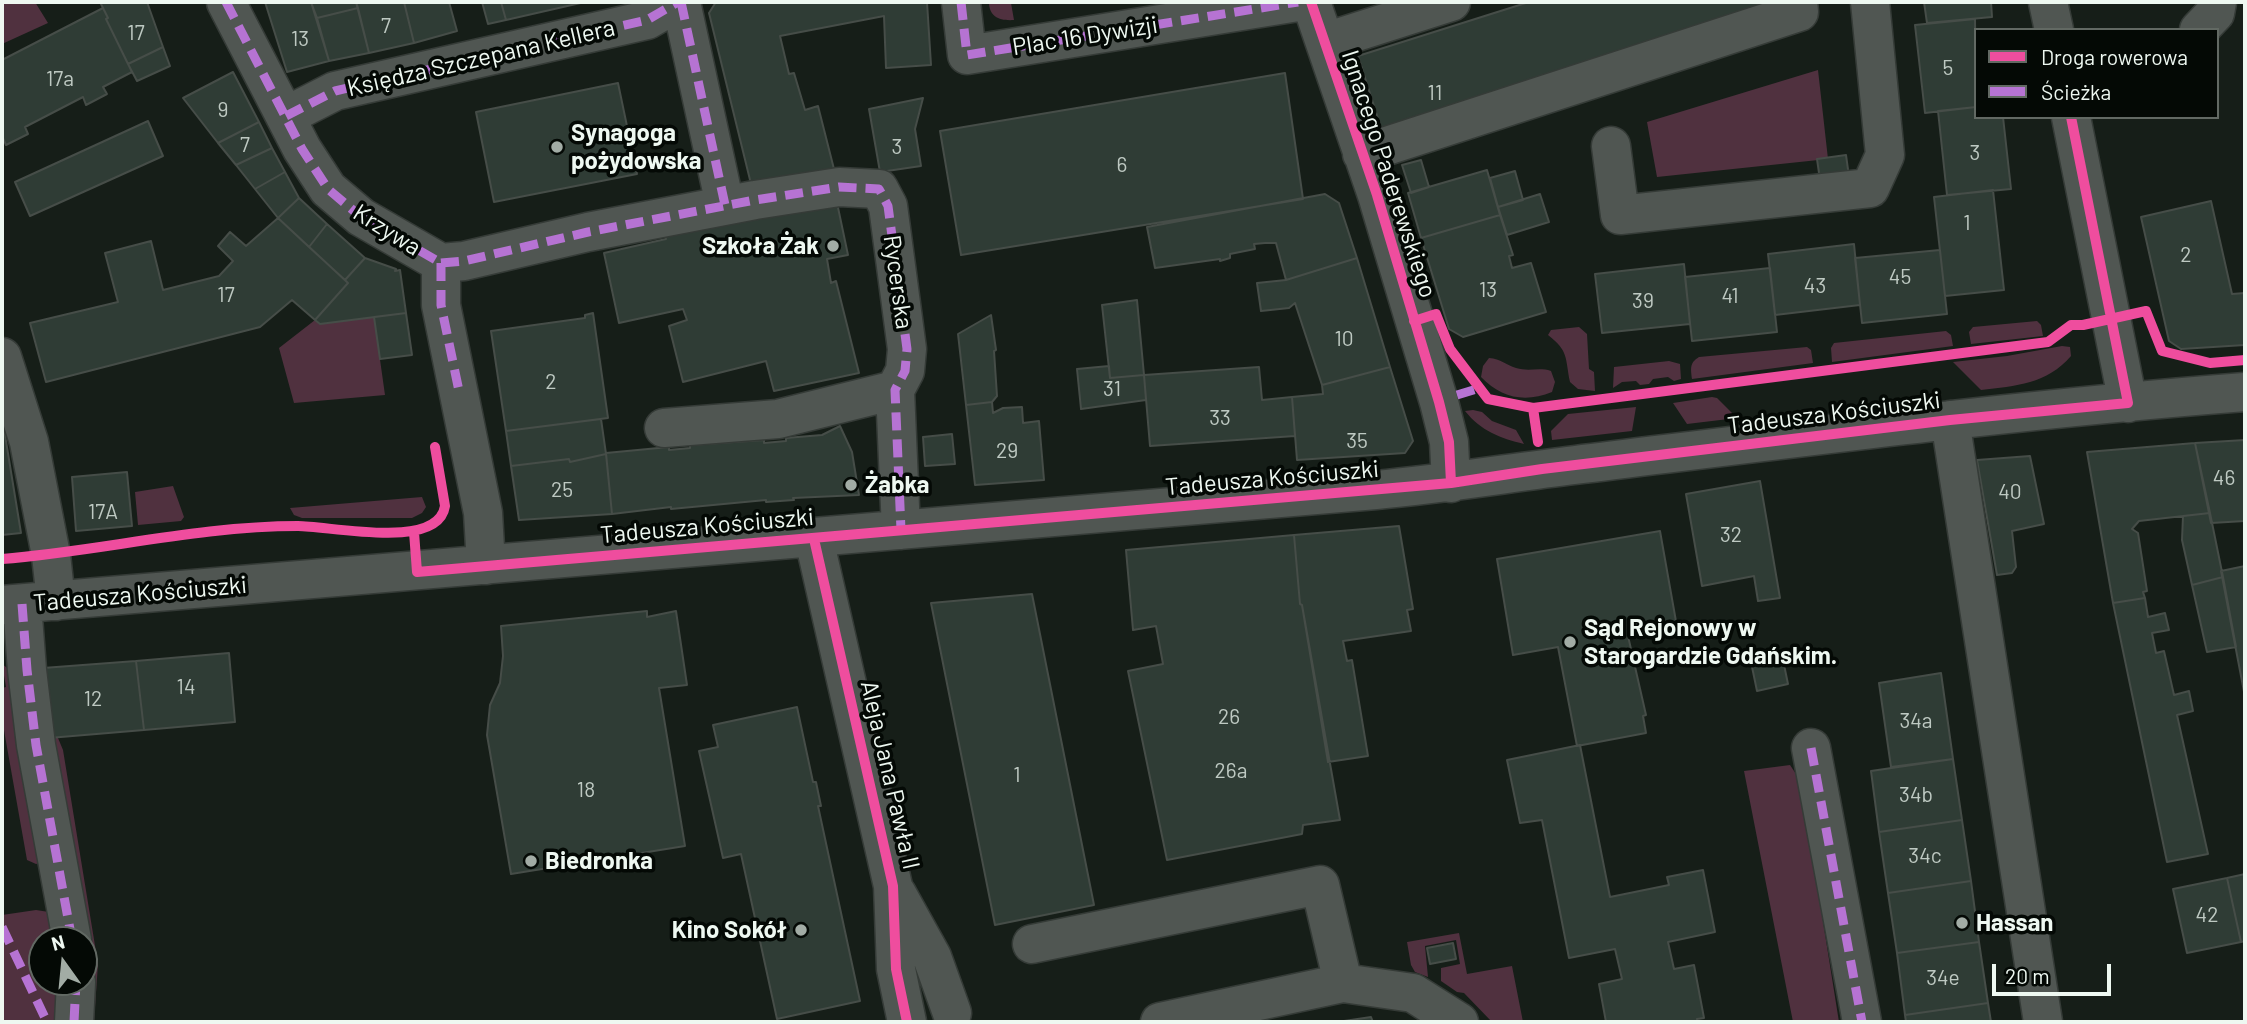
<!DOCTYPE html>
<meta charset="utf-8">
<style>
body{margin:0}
#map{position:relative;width:2247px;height:1024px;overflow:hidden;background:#161e18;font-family:Barlow,sans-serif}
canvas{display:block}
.frame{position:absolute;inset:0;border:4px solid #eef8f1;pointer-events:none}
.legend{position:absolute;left:1974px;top:28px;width:245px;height:91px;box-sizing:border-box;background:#040905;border:2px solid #626963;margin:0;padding:9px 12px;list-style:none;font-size:21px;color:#eef8f1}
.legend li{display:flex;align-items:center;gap:14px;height:35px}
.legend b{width:35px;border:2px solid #626963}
.north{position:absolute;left:28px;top:926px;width:70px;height:70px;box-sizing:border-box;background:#040905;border:2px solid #626963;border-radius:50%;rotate:345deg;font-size:19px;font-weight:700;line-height:28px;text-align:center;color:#eef8f1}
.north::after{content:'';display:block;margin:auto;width:24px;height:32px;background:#a2aca5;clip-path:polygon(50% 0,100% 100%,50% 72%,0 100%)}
.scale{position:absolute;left:1992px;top:964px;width:119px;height:32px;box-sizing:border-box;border:4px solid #eef8f1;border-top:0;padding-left:9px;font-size:21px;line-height:24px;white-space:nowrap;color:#eef8f1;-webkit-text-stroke:5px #040905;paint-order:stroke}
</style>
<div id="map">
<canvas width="2247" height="1024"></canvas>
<div class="frame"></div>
<ul class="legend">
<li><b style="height:9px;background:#ef4d9e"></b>Droga rowerowa</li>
<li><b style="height:9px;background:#b673d3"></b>Ścieżka</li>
</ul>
<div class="north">N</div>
<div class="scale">20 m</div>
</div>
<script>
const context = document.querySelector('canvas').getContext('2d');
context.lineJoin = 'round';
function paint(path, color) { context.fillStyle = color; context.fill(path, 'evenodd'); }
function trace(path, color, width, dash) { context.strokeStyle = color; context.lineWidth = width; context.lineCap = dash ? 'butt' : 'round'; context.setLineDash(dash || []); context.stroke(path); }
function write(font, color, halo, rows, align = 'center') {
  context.font = font + ' Barlow,sans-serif'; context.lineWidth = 7; context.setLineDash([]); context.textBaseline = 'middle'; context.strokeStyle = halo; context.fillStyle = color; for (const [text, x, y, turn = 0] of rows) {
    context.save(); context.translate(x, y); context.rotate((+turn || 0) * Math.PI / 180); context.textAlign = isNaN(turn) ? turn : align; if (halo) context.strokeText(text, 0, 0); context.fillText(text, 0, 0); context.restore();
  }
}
const green = new Path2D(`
 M2,2h33l13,21 -46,21z
 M989,2h27l-5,1 3,17c-14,1 -25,-3 -25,-18z
 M1818,70l10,89 -171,18 -10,-55z
 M374,317l11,78 -91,8 -15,-55 36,-28z
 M2037,321l4,4 2,11 -72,8 -2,-12 4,-5z
 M1579,327l8,7 2,35 5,3 1,19 -17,-2 -8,-7c-5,-24 -1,-31 -22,-47l3,-5z
 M1946,331l5,4 2,11 -121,16 -1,-14 3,-5z
 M2062,346l8,1 1,9c-24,28 -55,30 -90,34l-28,-28 54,-6z
 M1807,347l4,3 2,13 -121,16c-1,-10 -3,-16 7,-22z
 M1489,358c12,1 17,7 27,10 13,4 23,-1 35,3l4,11 -3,10c-27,11 -51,6 -71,-15l2,-11z
 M1669,361l11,3 1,15 -7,2 -6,-4 -15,2 -4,5 -9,1 -4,-4 -14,1 -9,6 1,-21z
 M1712,397l5,1 20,20 -50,6 -14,-21z
 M1636,407l-4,24 -80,9 -1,-9 17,-17z
 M1473,410l9,2 10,9 24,9 8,14c-24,-6 -43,-13 -59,-33z
 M173,486l11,31 -3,4 -43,4 -3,-33z
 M422,497l4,10 -4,6 -10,5h-110l-8,-3 -4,-7z
 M2,664l8,6 32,193 -6,1 -9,-4 -25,-141v-31l4,-1z
 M48,738h10l5,12 35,214 -4,58h-5l2,-34 -1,-26 -30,-176z
 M1790,765l8,12 6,25 35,220h-46l-49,-251z
 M36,910l13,2 7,28h-14v42h19l-3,40h-56v-107z
 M1459,933l8,41 45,-8 11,56h-31l-28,-29 -7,-1 -16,-11v-13l19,-4 -4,-24 -31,6 3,31 -13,-5 -4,-7 -4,-23z`);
const building = new Path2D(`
 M100,2h47l16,45 -35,17 -22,-45 2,-1z
 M265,2h46l18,59 -42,11z
 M311,2h45l2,6 -41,10z
 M356,2h48l10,41 -45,10z
 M404,2h45l8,29 -43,12z
 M482,2h19l5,18 -18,4z
 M501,2h84l-79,18z
 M716,2h211l4,63 -45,3 -2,-52 -104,20 9,38 5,-1 11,37 13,-4 17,67 -83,15 -43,-175z
 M1529,2h247l-394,129 -24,-75z
 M1924,2h67l1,15 -65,6z
 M103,8l5,10 -2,1 26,53 -29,15 4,7 -21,11 -3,-8 -58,30 3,7 -22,11 -4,-9v-76z
 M358,8l11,45 -40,8 -12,-43z
 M1975,19l1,88 -51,6 -10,-88z
 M163,47l7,19 -33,15 -9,-17z
 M233,72l26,50 -41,21 -35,-45z
 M1285,73l18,126 -342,56 -21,-124z
 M618,83l19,91 -143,28 -18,-90z
 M923,98l-8,31 6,37 -41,6 -11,-63z
 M1976,107v10h27l8,72 -64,6 -9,-84z
 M148,121l15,35 -133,60 -15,-34z
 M259,122l13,26 -36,17 -18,-22z
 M272,148l13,24 -30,17 -19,-24z
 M1846,155l4,29 -29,3 -4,-28z
 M1421,160l8,27 -18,6 -9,-28z
 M1487,170l13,45 -79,23 -13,-45z
 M1515,171l8,29 -25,7 -8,-29z
 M285,172l14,26 -21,20 -23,-29z
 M1993,190l11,100 -59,6 -11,-99z
 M1325,194l14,9 18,55 -71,22 -10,-37h-11l-11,1 1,5 -25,5v4l-10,3v-2l-65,9 -8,-41z
 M1540,194l9,28 -42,13 -9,-28z
 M299,198l28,26 -18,23 -31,-29z
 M836,198l12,57 -21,4 4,24 5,-2 23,92 -85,18 -8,-30 -83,21 -14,-56 18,-6 -4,-11 -64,14 -15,-70 62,-14 -2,-7z
 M2211,201l21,93 13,-1v52l-64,4 -12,-8 -28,-124z
 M1500,215l13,40 -4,1 3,12 19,-5 15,49 -83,25 -14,-8 -28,-91z
 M278,218l70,65 -33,37 -23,-20 -32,27 -214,55 -16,-59 88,-21 -13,-49 46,-12 12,49 56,-14 14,-15 -15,-15 12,-14 16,14z
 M327,224l38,34 -20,22 -36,-33z
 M1854,244l6,61 -85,10 -7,-61z
 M1940,250l7,64 -85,9 -7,-65z
 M365,258l31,11 -1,2 5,-1 6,43 -86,11 -5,-4 33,-37 -3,-3z
 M1357,258l33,109 -68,18 -27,-82 -6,5 -28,3 -4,-28 29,-3z
 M1684,264l6,60 -88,9 -7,-59z
 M1770,268l7,64 -85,9 -7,-64z
 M1137,300l7,75 -34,3 -8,-73z
 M406,313l6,42 -32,4 -6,-42z
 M593,313l15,105 -102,13 -15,-100 94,-13v-3z
 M991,315l5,35 -2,1 3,45 -5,6 -26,3 -8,-71z
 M1109,366l1,12 34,-3 2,25 -65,9 -4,-40z
 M1259,367l3,33 30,-3 3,39 -145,10 -6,-71z
 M1390,367l23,74 -8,12 -108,7 -5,-63 31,-3 -1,-9z
 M992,402l1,11 10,-5 19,-1 1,16 16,-2 5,59 -69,5 -9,-80z
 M601,419l5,35 -36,8 -1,-3 -58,7 -5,-35z
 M840,426l12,26 7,43 -66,3 1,2 -28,2v-2l-95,9v-2l-59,7 -6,-61 63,-6v3l21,-2v-3l74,-5v3l22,-2v-3l36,-3z
 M2,429h2l17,104 -19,2z
 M952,434l3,30 -30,2 -2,-29z
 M2245,440v81l-34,2 -16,-80z
 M2195,443l15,70 -71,8 -7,8 6,4 9,58 -4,1 2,6 -32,5 -26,-151z
 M606,454l6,60 -93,6 -8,-54 58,-7 1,3z
 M2030,456l14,68 -32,7 4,36 -4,6 -15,2 -20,-115z
 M127,472l5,54 -56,5 -4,-54z
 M1760,481l20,117 -22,3 -4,-25 -52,10 -16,-92z
 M2210,513l13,64 -31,8 -10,-45 1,-24z
 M1399,526l14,83 -6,1 4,21 -68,10 4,20 5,-1 16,96 -40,6 -26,-157 -2,-1 -6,-69z
 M1660,531l17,96 -49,9 18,79 -3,1 3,17 -69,13 -19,-99 -45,8 -16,-96z
 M1294,535l6,69 2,1 38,215 -37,5 -1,9 -135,26 -39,-189 35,-7 -7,-38 -23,4 -7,-80z
 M2245,566v131l-24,-126z
 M2223,577l13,70 -29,5 -15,-67z
 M1032,594l62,311 -99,20 -64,-322z
 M2145,598l3,19 17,-4 4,17 -17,3 4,20 8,-2 10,44 15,-4 4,20 -16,4 31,139 -41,8 -54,-259z
 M647,611v6l29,-6 11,74 -28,3 26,158 -174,28 -24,-139 3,-30 10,-22 3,-27 -2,-30z
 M229,653l6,69 -91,8 -8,-69z
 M1782,655l6,29 -31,7 -6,-29z
 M136,661l8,69 -95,8 -6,-70z
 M1941,673l12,86 -62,8 -12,-84z
 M797,707l16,75h3l5,24h-3l42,195 -83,18 -36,-165 -18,4 -24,-107 19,-4 -5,-22z
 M1580,745l30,152 59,-12 -2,-8 36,-7 12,62 -47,10 6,27 20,-4 10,53 -7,1 1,3h-92l-7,-38 23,-5 -7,-30 -46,9 -27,-138 -22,3 -13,-63z
 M1953,759l9,61 -83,12 -8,-61z
 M1962,820l9,61 -83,12 -9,-61z
 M2245,874v67l-4,1 -14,-64z
 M2227,878l14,64 -54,11 -14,-64z
 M1971,881l8,61 -82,11 -9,-60z
 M1979,942l9,61 -83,12 -8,-62z
 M1453,943l3,16 -26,5 -3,-16z
 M1988,1003l3,19h-85l-1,-7z
 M1371,1017l2,5 -29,-1z`);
const minor = new Path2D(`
 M226,2l76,147 26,40 33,28 80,46
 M681,2l44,203
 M961,2l6,53 331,-53
 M1311,2l66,193 62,207 10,40 2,41
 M2048,2l6,28
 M2199,30l16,-17 2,-11
 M1325,42l126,-40
 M286,116l49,-25 312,-71 31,-18
 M2071,117l57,286
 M1611,146l9,69 250,-27 15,-33 -15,-153
 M1362,154l437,-142 -1,-10
 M441,263l23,-2 124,-29 167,-32 84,-13 40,2 9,17 19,143 -2,22 -10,19 6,140
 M441,263v42l42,208 3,52
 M2,357l27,85 22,113 5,46
 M1950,420l93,602
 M664,428l114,-9 117,-29
 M814,539l79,347 3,83 11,53
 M22,604l5,66 9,75 36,195
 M2,605l1374,-115c67,-6 133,-17 199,-25 223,-27 446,-56 670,-73
 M1811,748l51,274
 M897,894l35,63 20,56
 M1032,944l288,-59 23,98
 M74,1022l2,-40
 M1160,1022l183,-39 70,10 46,29`);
const quiet = new Path2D(`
 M226,2l76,147 26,40 33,28 80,46
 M681,2l44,203
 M961,2l6,53 331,-53
 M286,116l49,-25 312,-71 31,-18
 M441,263l23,-2 124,-29 167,-32 84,-13 40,2 9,17 19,143 -2,22 -10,19 6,140
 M441,263v42l18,86
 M1457,395l23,-7
 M22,604l5,66 9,75 36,195
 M1811,748l51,274
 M2,927l45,95
 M74,1022l2,-40`);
const cycleway = new Path2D(`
 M1311,2l66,193 62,207 10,40 2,41
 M1414,321l22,-7 14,35 38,50 45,9
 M1538,442l-5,-34 515,-66 23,-17h12l63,-14 16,40 48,12 35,-3
 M414,532l3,40 1034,-89 91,-14 408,-49 178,-17 -57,-286
 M814,539l79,347 3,83 11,53
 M2,559c99,-8 197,-33 296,-33 33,0 140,25 147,-20l-10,-59`);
const markers = [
 [557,147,7,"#a2aca5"],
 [833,246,7,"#a2aca5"],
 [851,485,7,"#a2aca5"],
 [1570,642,7,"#a2aca5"],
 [531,861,7,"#a2aca5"],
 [1962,923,7,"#a2aca5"],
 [801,930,7,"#a2aca5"]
];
const numberNames = [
 ["7",386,26],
 ["17",136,33],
 ["13",300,39],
 ["5",1948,68],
 ["17a",60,79],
 ["11",1435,93],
 ["9",223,110],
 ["7",245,145],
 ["3",897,147],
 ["3",1975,153],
 ["6",1122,165],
 ["1",1967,223],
 ["2",2186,255],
 ["45",1900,277],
 ["43",1815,286],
 ["13",1488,290],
 ["17",226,295],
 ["41",1730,296],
 ["39",1643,301],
 ["10",1344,339],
 ["2",551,382],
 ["31",1112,389],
 ["33",1220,418],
 ["35",1357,441],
 ["29",1007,451],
 ["46",2224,478],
 ["25",562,490],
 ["40",2010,492],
 ["17A",103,512],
 ["32",1731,535],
 ["14",186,687],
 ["12",93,699],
 ["26",1229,717],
 ["34a",1916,721],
 ["26a",1231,771],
 ["1",1017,775],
 ["18",586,790],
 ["34b",1916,795],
 ["34c",1925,856],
 ["42",2207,915],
 ["34e",1943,978]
];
const streetNames = [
 ["Plac 16 Dywizji",1085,36,-9],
 ["Księdza Szczepana Kellera",481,58,-13],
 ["Ignacego Paderewskiego",1389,174,72],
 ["Krzywa",387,230,32],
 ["Rycerska",898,282,82],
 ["Tadeusza Kościuszki",1834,413,-7],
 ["Tadeusza Kościuszki",1272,478,-5],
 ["Tadeusza Kościuszki",707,526,-5],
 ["Tadeusza Kościuszki",140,594,-5],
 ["Aleja Jana Pawła II",890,775,77]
];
const poiNames = [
 ["Synagoga",571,133],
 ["pożydowska",571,161],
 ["Szkoła Żak",819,246,"right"],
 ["Żabka",865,485],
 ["Sąd Rejonowy w",1584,628],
 ["Starogardzie Gdańskim.",1584,656],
 ["Biedronka",545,861],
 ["Hassan",1976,923],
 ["Kino Sokół",787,930,"right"]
];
paint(green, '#50313f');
paint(building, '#2f3c35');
trace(building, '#464d48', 2);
trace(minor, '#353b37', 41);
trace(minor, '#505652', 38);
trace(quiet, '#b673d3', 9, [18, 9]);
trace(cycleway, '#ef4d9e', 10);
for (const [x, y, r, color] of markers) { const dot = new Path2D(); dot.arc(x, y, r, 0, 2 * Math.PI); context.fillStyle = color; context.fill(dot); trace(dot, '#040905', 2.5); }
write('21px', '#bec9c2', null, numberNames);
write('24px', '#eef8f1', '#040905', streetNames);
write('bold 24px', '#eef8f1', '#040905', poiNames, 'left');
</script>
